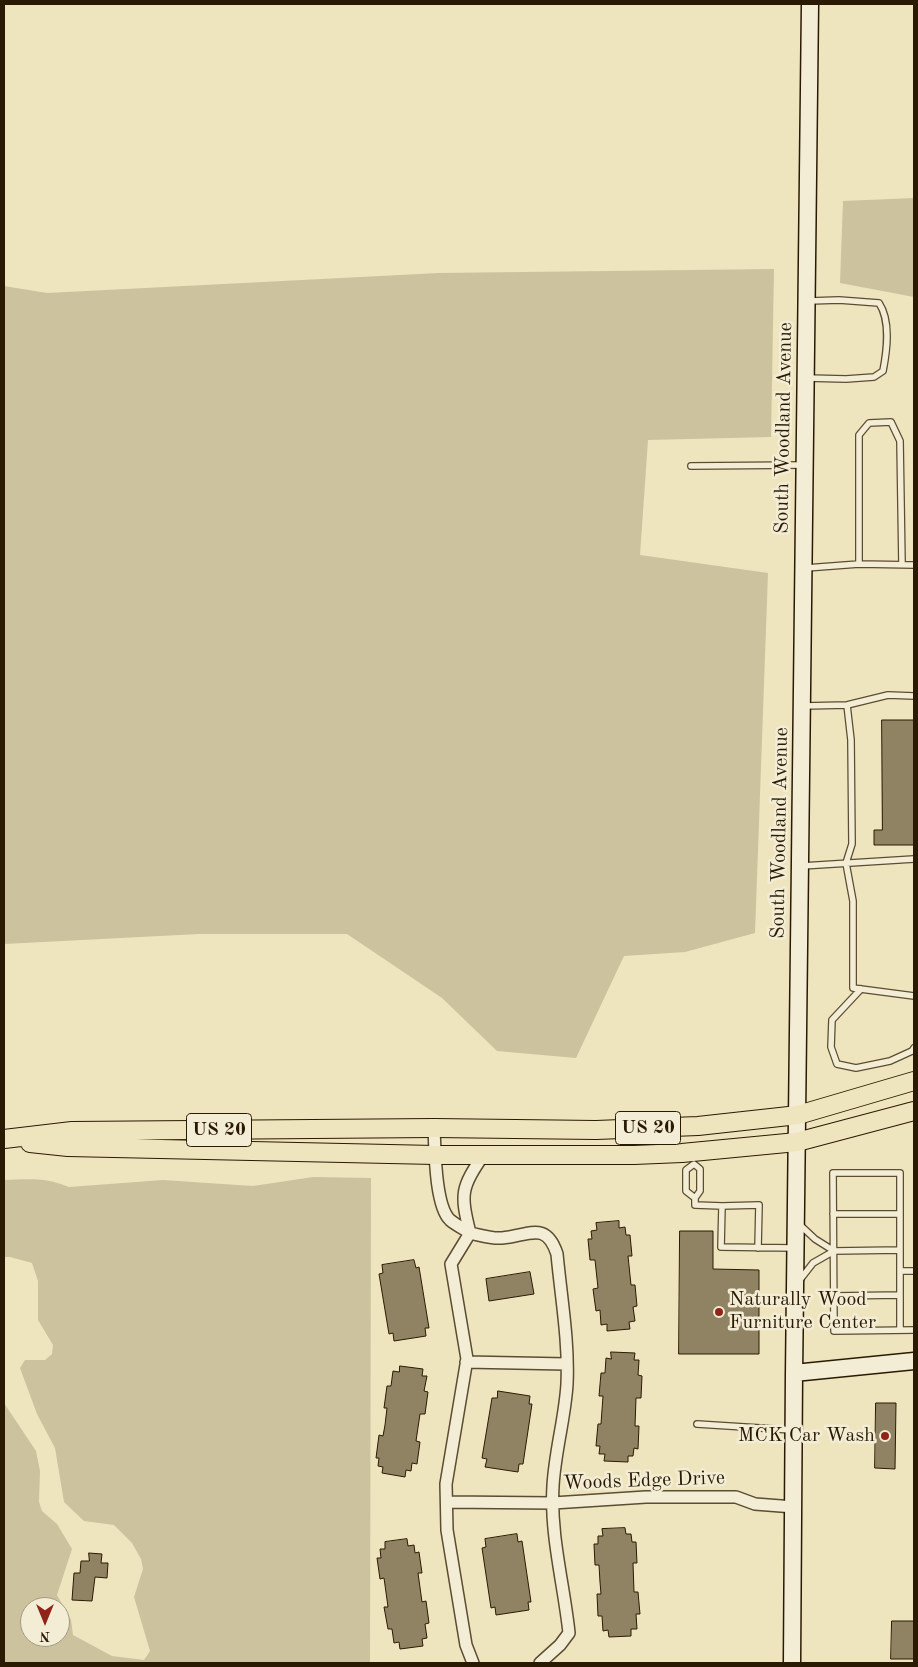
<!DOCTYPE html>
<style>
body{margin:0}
#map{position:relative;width:918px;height:1667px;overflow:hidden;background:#eee4be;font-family:"Old Standard TT",serif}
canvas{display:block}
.frame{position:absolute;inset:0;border:5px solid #2a1a03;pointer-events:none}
.north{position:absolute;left:20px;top:1597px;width:50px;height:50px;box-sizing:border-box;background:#f4edd5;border:1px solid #a39981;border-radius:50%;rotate:180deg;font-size:14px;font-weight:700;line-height:20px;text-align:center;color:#2a1a03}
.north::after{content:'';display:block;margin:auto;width:18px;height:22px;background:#8f2418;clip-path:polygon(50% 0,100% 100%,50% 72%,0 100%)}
</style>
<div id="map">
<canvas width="918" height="1667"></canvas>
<div class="frame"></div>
<div class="north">N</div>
</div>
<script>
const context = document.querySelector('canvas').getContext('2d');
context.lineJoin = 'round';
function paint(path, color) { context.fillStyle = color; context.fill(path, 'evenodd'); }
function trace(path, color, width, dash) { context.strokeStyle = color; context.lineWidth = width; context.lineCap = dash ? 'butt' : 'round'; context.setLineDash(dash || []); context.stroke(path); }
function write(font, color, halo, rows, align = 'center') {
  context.font = font + ' "Old Standard TT",serif'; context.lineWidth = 5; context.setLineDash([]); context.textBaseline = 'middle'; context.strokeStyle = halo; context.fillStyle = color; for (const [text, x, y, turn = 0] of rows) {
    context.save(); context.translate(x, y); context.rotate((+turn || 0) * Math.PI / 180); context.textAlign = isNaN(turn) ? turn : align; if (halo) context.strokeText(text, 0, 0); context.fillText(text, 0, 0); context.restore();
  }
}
const green = new Path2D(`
 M914,198v99l-74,-14 3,-82z
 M774,269l-3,168 -123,3 -8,115 128,18 -13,360 -70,19 -61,4 -48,102 -79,-7 -55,-53 -95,-64h-148l-195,10v-658l43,7 392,-20z
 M313,1177l58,1 -1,485h-366v-260l32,48 4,20 -1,31 3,9 15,13 15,25 -15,46 14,25 2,15 39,21 32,4 6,-9 -16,-54 9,-28 -2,-10 -9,-16 -18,-18 -30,-4 -20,-19 -9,-54 -18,-34 -17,-46 5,-8h20l7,-6 1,-9 -15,-25v-39l-6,-18 -22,-6h-6v-77c24,-1 42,-3 65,7l94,-7 90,6zM30,1607h30v30h-30z`);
const building = new Path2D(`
 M882,720h32v125h-40v-15h8z
 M619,1221v7l6,-1 1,8h4l2,21h-4l3,29h4l2,21 -4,1 2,14 -6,1 1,7 -23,2v-7l-6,1 -1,-15 -4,1 -3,-22 5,-1 -3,-28h-5l-2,-21h4l-1,-8 6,-1 -1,-7z
 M680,1231h33v38l46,1v84h-80z
 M414,1260l2,8 3,-1 10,61h-4l1,8 -32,5 -1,-8 -4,1 -10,-60 4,-1 -1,-8z
 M530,1272l4,22 -45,7 -3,-22z
 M611,1352l24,1 -1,7h5l-1,15 4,1 -1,22h-5l-1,28h4l-1,23 -4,-1 -1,8h-5v6l-24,-1 1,-7h-6l1,-8h-4l2,-22h3l2,-28h-4l2,-23h4l1,-15 5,1z
 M400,1366l23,3 -1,7h5l-3,15 4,1 -3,22h-5l-4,27 4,1 -3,22 -5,-1 -1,8 -5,-1 -1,7 -23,-4 1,-6 -5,-1 1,-8h-3l3,-23 4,1 2,-11 2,-17h-3l3,-22h4l2,-15 6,1z
 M498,1391l32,5 -1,8h3l-9,60h-4l-1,8 -33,-5 2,-8 -5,-1 10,-60h5z
 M876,1403h20l-1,66 -20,-1z
 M625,1528l1,6h5l1,8h4l1,21h-4l1,29h4l2,22h-4l1,15h-6v7l-22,1 -1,-7 -5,1 -1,-15h-4l-1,-22h4l-1,-12 -1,-17h-4l-1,-21h4v-8h5l-1,-7z
 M517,1534l1,8 4,-1 9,61h-3l1,8 -33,5 -1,-8 -4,1 -9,-60 4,-1 -1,-8z
 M407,1539l1,7 6,-1 1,8 4,-1 3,21h-4l4,29 4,-1 3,22 -4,1 2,14 -5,1 1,7 -23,3 -1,-7 -5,1 -2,-14h-4l-4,-22h4l-4,-29 -4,1 -3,-21h4l-1,-9h5v-7z
 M89,1553l13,1 -1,9h7l-1,15 -12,-1 -3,24 -20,-1 2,-27h6l1,-12h8z
 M892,1621h22v38h-23z`);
const lane = new Path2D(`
 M806,378l40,1 28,-2 9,-6c4,-21 8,-50 -4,-68l-40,-3 -30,1
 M691,466l112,-1
 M859,564v-129l10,-12 22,-1 9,19 2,124
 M806,568l53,-4 55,1
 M847,705l4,35 1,104 -6,19 7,38v87l61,8
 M804,706l43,-1 41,-10 26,1
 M802,866l112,-7
 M861,989l-29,31 -1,27 6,17 19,4 34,-7 22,-10 2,-3
 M695,1198l-9,-7v-21l8,-6 6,5v22l-5,7v7l27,1
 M833,1214h67
 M800,1225l15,14 19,12
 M758,1248l1,-43 -37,1 -1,41 73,1
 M900,1271h14
 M799,1281l14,-18 21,-12 66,-1
 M834,1296l66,-1
 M900,1330v-157h-67l1,158 80,-1
 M697,1424l95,6`);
const street = new Path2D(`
 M434,1128c1,21 1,78 16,92 6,5 14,9 20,13
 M470,1233c-10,-40 -9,-45 14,-79
 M466,1362l100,2
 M447,1502l106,1 93,-6h90l19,7 39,3
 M473,1663l-7,-18 -19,-115 -1,-46 21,-125 -16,-95 19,-31c10,2 21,6 32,5 26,-2 44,-18 55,16 4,43 12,87 10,130 -2,34 -12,67 -14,102 -3,49 11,99 16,147l-9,12 -20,18`);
const secondary = new Path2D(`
 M794,1373l120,-12
 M792,1663l2,-290 16,-1369`);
const primary = new Path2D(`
 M4,1139l68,-8 362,-3 162,2 102,-4 100,-11 116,-34
 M30,1143l38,4 367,8h199l48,-2 115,-11 117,-31`);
const markers = [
 [719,1312,5,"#8f2418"],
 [885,1436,5,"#8f2418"]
];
const shields = [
 [648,1128,65],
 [219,1130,65]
];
const shieldNames = [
 ["US 20",648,1128],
 ["US 20",219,1130]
];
const streetNames = [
 ["South Woodland Avenue",784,428,-89],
 ["South Woodland Avenue",780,833,-89],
 ["Woods Edge Drive",644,1481,-2]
];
const poiNames = [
 ["Naturally Wood",729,1300],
 ["Furniture Center",729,1323],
 ["MCK Car Wash",875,1436,"right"]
];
paint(green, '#cdc29e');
paint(building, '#908364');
trace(building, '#2a1a03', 1);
trace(lane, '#5b4c32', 8);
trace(street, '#5b4c32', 14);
trace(secondary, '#2a1a03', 19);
trace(primary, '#2a1a03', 20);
trace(lane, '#f4edd5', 5.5);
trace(street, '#f4edd5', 11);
trace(secondary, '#f4edd5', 16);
trace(primary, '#eee4be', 18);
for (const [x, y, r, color] of markers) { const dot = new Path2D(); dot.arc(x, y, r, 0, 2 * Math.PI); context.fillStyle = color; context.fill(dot); trace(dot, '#f4edd5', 2); }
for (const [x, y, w] of shields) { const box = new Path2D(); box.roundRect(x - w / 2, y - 16.5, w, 33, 4); context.fillStyle = '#f4edd5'; context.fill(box); trace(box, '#2a1a03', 1); }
write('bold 19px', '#2a1a03', null, shieldNames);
write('20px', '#2a1a03', '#f4edd5', streetNames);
write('20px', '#2a1a03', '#f4edd5', poiNames, 'left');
</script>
